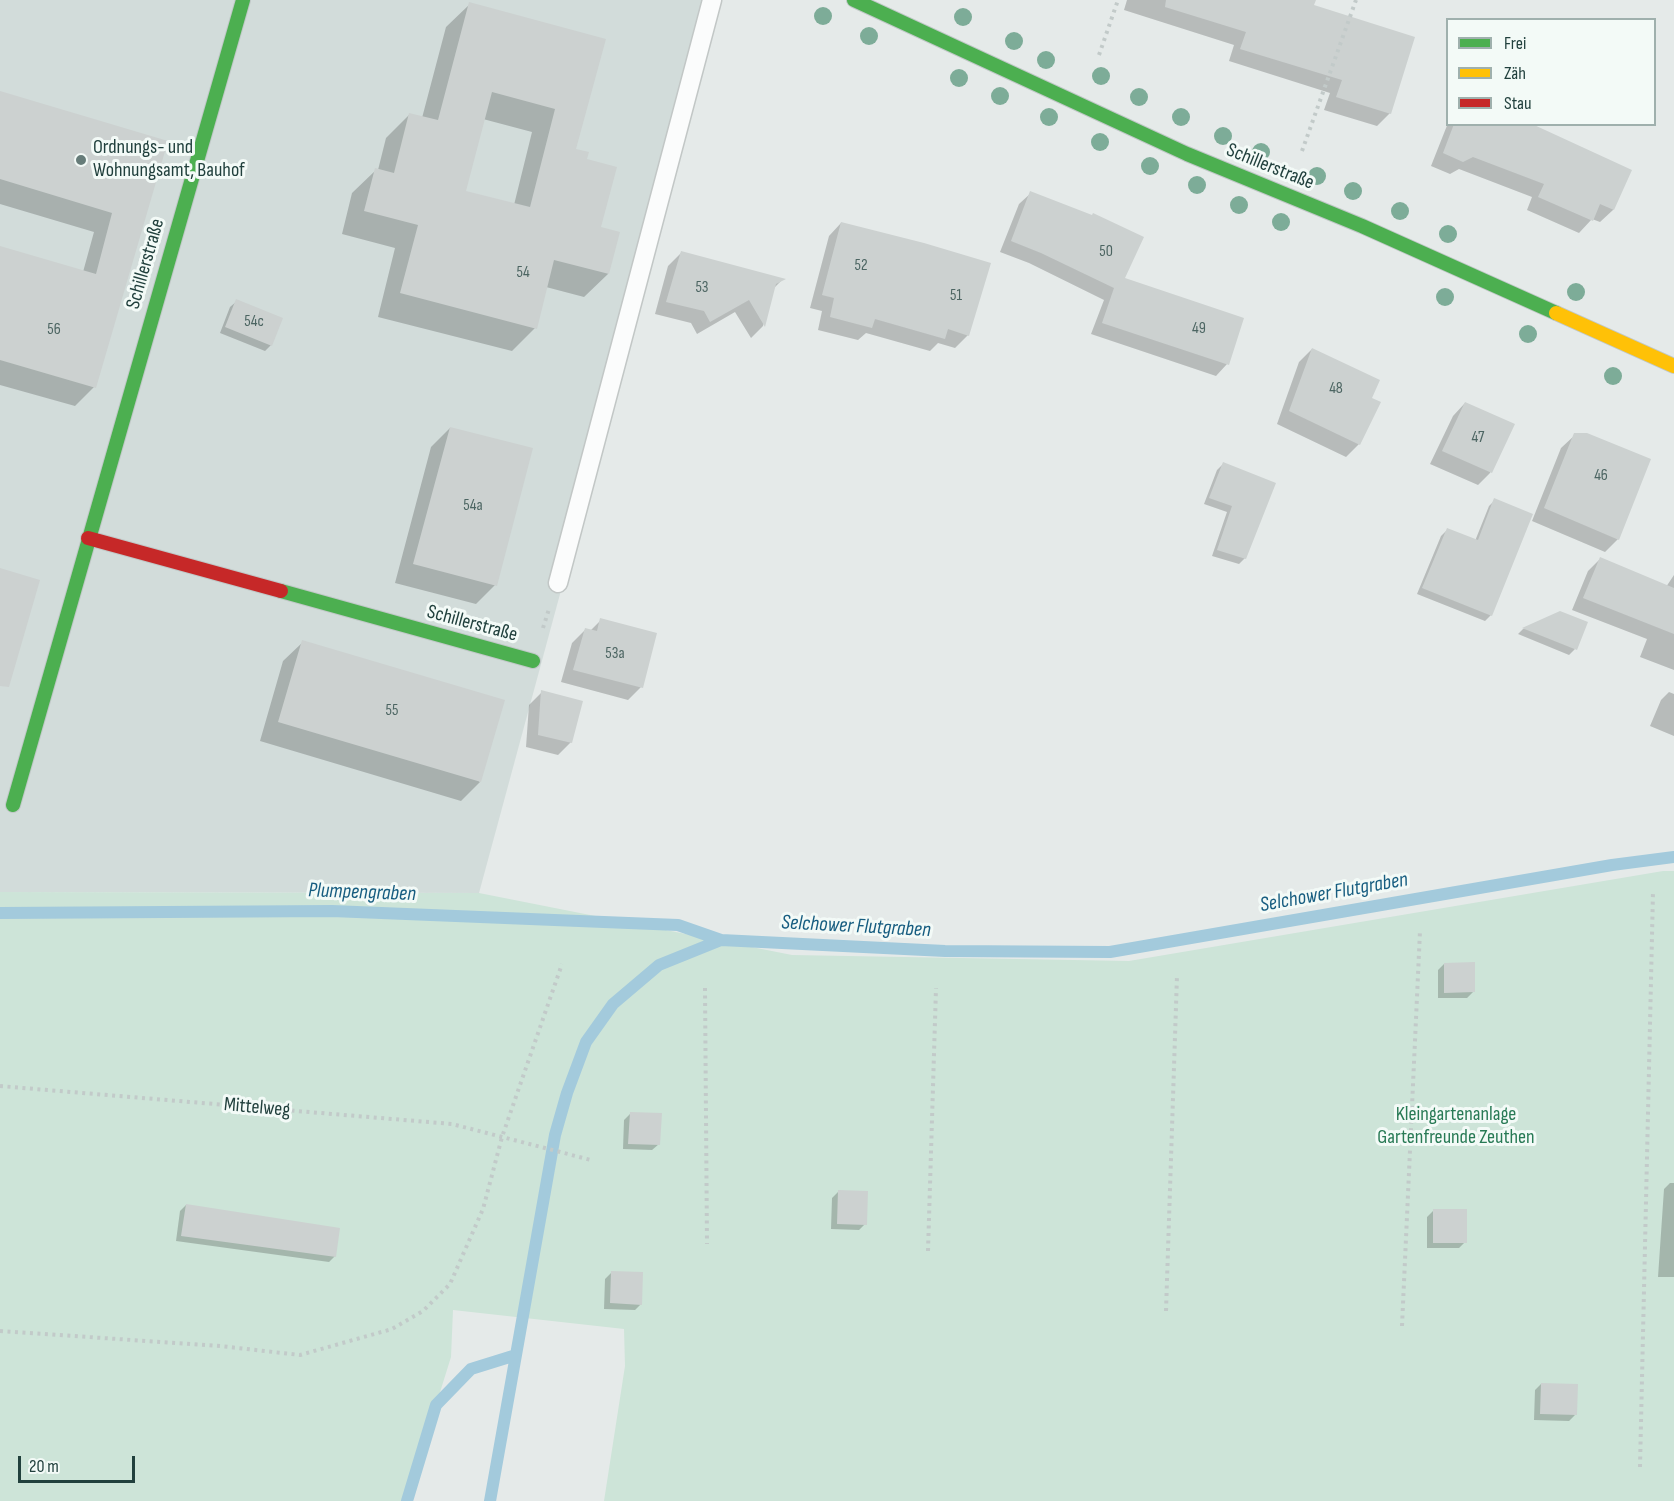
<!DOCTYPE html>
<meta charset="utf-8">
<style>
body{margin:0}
#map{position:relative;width:1674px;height:1501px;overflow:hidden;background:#e5eae9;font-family:"Sofia Sans Condensed",sans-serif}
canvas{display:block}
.legend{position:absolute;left:1446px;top:18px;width:210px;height:108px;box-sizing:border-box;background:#f3faf7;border:2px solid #9fb0ad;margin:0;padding:8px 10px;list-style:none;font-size:18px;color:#21403d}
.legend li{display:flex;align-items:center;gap:12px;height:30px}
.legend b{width:30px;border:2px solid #9fb0ad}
.scale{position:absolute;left:18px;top:1456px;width:117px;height:27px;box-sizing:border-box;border:3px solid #21403d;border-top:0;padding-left:8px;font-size:18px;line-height:21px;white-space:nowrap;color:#21403d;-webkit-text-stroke:4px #f3faf7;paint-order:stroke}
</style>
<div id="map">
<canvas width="1674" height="1501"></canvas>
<ul class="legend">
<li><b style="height:8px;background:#4caf50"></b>Frei</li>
<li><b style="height:8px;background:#ffc107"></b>Zäh</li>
<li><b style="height:8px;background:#c62828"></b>Stau</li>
</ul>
<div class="scale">20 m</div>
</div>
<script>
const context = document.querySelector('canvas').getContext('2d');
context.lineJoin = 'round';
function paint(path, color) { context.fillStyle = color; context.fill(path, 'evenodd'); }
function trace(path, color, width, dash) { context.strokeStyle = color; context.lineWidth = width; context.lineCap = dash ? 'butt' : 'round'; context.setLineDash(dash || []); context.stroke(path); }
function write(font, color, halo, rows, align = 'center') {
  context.font = font + ' "Sofia Sans Condensed",sans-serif'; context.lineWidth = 6; context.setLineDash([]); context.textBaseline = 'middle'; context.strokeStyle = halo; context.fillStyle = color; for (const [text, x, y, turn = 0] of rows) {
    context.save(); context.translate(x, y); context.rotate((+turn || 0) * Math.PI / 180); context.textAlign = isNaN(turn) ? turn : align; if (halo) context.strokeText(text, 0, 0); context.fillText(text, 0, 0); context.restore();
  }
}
const built = new Path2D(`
 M0,0h721l-242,893 -479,-1z`);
const green = new Path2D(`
 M1663,871h11v630h-1070l21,-135 -1,-37 -171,-19 -2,47 -45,144h-406v-609l479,1 313,62 337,6z`);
const shadow = new Path2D(`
 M1127,0h188l-2,6 77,107 -13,13 -53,-16 6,-17 -101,-32 5,-16 -110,-35z
 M470,4l134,36 -29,110 11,10 22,114 -24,23 -38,-10 -11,41 -23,23 -134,-34 17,-69 -53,-14 10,-41 24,-23h2l8,-32 23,-23 13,3 24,-91zM483,119l49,13 -18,73 -50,-12z
 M0,93l166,49 -72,245 -19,19 -75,-21v-137l83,24 11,-40 -94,-28z
 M1448,123l80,1 102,46 -17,40 -13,12 -8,-3 -13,14 -52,-23 5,-13 -73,-28 -9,5 -19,-8z
 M1031,193l92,86 104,85 -11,12 -125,-42 13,-34 -75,-37 -29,-11 19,-48z
 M841,223l127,112 -13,13 -17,-5 -8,8 -64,-18 -8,7 -40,-10 4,-19 -12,-3 19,-72z
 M681,253l102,26 -10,10 -10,37 -12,12 -16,-26 -38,22 -6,-11 -36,-9 13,-48z
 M237,301l34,44 -6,6 -45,-18 10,-26z
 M1312,349l58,50 -11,45 -13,13 -69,-33 22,-62z
 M1465,403l48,22 -23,48 -12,12 -48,-21 23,-48z
 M450,428l45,157 -19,19 -81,-21 36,-136z
 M1575,435l43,104 -13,13 -73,-31 29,-73z
 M1223,464l22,94 -6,6 -27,-8 15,-44 -23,-8 13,-34z
 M1495,500l-4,115 -6,6 -68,-27 24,-58 6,-6 28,11 14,-35z
 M1600,559l66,28 8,-12v95l-34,-13 7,-18 -75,-29 16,-39z
 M1560,613l15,36 -6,6 -51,-21 5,-5z
 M601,620l40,67 -13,13 -67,-18 11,-39 13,-13 5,1z
 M303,642l177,140 -19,19 -201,-60 23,-80z
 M542,692l29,50 -13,13 -32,-8 3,-42z
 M1669,692l5,2v42l-24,-10 11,-26z
 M1444,964l29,28 -6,6h-29v-28z
 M630,1114l29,30 -7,6 -29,-1 1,-29z
 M1670,1183h4v94h-16l6,-88z
 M838,1192l27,32 -6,6 -28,-1 1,-31z
 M186,1205l149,51 -6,6 -153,-21 4,-30z
 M1433,1211l32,31 -6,6h-32v-31z
 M612,1272l29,32 -6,6 -31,-1 1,-30z
 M1541,1384l34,31 -6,6 -35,-1 1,-30z`);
const stream = new Path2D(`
 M0,913l332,-2 346,14 43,15
 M407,1501l29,-96 35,-36 45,-14 39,-220 12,-42 19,-51 27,-38 46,-39 62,-25 224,11 165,1 502,-87 62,-8
 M490,1501l26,-146`);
const building = new Path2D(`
 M1166,0h150l-2,5 101,32 -24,77 -55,-17 6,-17 -102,-31 6,-17 -81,-25z
 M469,2l137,37 -30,110 13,3 -2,7 30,8 -16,60 19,5 -11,42 -55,-14 -17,69 -137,-36 18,-68 -54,-14 11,-43 19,5 15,-60 29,7zM492,92l63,17 -25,98 -64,-16z
 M0,91l168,50 -72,247 -96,-28v-114l96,28 16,-61 -112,-34z
 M1454,124h78l100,46 -18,40 -14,-6 -7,17 -55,-24 6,-13 -71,-27 -10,5 -20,-9z
 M1030,191l62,24 1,-2 51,24 -19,41 119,40 -15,47 -127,-42 12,-35 -73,-35 -30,-12z
 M841,222l83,21 67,20 -22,73 -21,-7 -3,10 -70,-20 -3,9 -42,-11 4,-19 -12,-3z
 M681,251l105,28 -10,5 -11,43 -16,-27 -39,22 -6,-11 -38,-9z
 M236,299l47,19 -11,28 -47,-19z
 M1312,348l68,32 -8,18 9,4 -21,43 -71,-34z
 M1465,402l50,22 -23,49 -50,-22z
 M450,427l83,21 -36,138 -84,-22z
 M1574,433h13l64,26 -32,81 -75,-32z
 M1223,462l53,21 -30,76 -29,-9 15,-44 -23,-8z
 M1494,498l39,16 -41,102 -70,-28 25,-60 31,12z
 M1600,557l74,31v46l-91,-36z
 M0,568l40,12 -31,107 -9,-1z
 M1560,611l28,11 -11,28 -55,-22z
 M600,618l57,15 -14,55 -70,-18 12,-42 12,3z
 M302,640l203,60 -24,82 -203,-60z
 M541,690l42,11 -11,42 -34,-8z
 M1475,962v30l-31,1v-30z
 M630,1112l32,1 -2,32 -32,-1z
 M838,1190l30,1 -1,34 -30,-1z
 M186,1204l154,24 -4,29 -155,-21z
 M1433,1209h34v34h-34z
 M611,1271l32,1 -1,33 -32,-2z
 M1541,1383l37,1 -1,31 -37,-1z`);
const path = new Path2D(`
 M1099,55l19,-55
 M1302,151l54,-151
 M543,628l6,-19
 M705,988l2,256
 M0,1086l452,38 139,36
 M928,1251l8,-263
 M1166,1311l11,-335
 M1402,1326l18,-395
 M0,1331l220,15 80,9 92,-26 31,-18 27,-27 33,-75 19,-72 60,-173
 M1640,1467l13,-575`);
const lane = new Path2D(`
 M558,583l154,-583`);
const fast = new Path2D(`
 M854,0l333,154 175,72 194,87
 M281,591l252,70
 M13,805l230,-805`);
const slow = new Path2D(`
 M1556,313l118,53`);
const jam = new Path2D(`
 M88,538l193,53`);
const trees = [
 [823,16],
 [963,17],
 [869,36],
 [1014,41],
 [1046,60],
 [1101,76],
 [959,78],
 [1000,96],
 [1139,97],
 [1049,117],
 [1181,117],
 [1223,136],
 [1100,142],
 [1261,152],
 [1150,166],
 [1317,176],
 [1197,185],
 [1353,191],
 [1239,205],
 [1400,211],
 [1281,222],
 [1448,234],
 [1576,292],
 [1445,297],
 [1528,334],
 [1613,376]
];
const markers = [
 [81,160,6,"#667c79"]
];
const numberNames = [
 ["50",1106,252],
 ["52",861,266],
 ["54",523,273],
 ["53",702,288],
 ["51",956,296],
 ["54c",254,322],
 ["49",1199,329],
 ["56",54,330],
 ["48",1336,389],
 ["47",1478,438],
 ["46",1601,476],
 ["54a",473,506],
 ["53a",615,654],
 ["55",392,711]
];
const poiNames = [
 ["Ordnungs- und",93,148],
 ["Wohnungsamt, Bauhof",93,171]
];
const streetNames = [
 ["Schillerstraße",1270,167,22],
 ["Schillerstraße",146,264,-74],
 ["Schillerstraße",472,624,15],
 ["Mittelweg",257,1108,5]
];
const parkNames = [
 ["Kleingartenanlage",1456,1115],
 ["Gartenfreunde Zeuthen",1456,1138]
];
const waterNames = [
 ["Plumpengraben",362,893,2],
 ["Selchower Flutgraben",1334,893,-10],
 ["Selchower Flutgraben",856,927,3]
];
paint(built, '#d2dcda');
paint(green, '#cde4d8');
paint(shadow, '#0003');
trace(stream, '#a3cadc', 12);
paint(building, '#ccd1d0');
trace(lane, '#c2c7c6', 21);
trace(fast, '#c0c8c7', 16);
trace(slow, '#c0c8c7', 16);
trace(jam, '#c0c8c7', 16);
trace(path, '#c2cac9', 4, [3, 4.5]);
trace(lane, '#fbfcfc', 18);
trace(fast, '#4caf50', 14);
trace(slow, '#ffc107', 14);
trace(jam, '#c62828', 14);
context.fillStyle = '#7dac98';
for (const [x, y] of trees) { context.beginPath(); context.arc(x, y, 9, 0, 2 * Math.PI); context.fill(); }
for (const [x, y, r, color] of markers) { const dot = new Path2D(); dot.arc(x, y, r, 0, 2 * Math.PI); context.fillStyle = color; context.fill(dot); trace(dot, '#f3faf7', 2); }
write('16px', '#4c6562', null, numberNames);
write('20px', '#21403d', '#f3faf7', poiNames, 'left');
write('20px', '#21403d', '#f3faf7', streetNames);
write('20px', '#287a55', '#f3faf7', parkNames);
write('italic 21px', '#175d80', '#f3faf7', waterNames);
</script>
